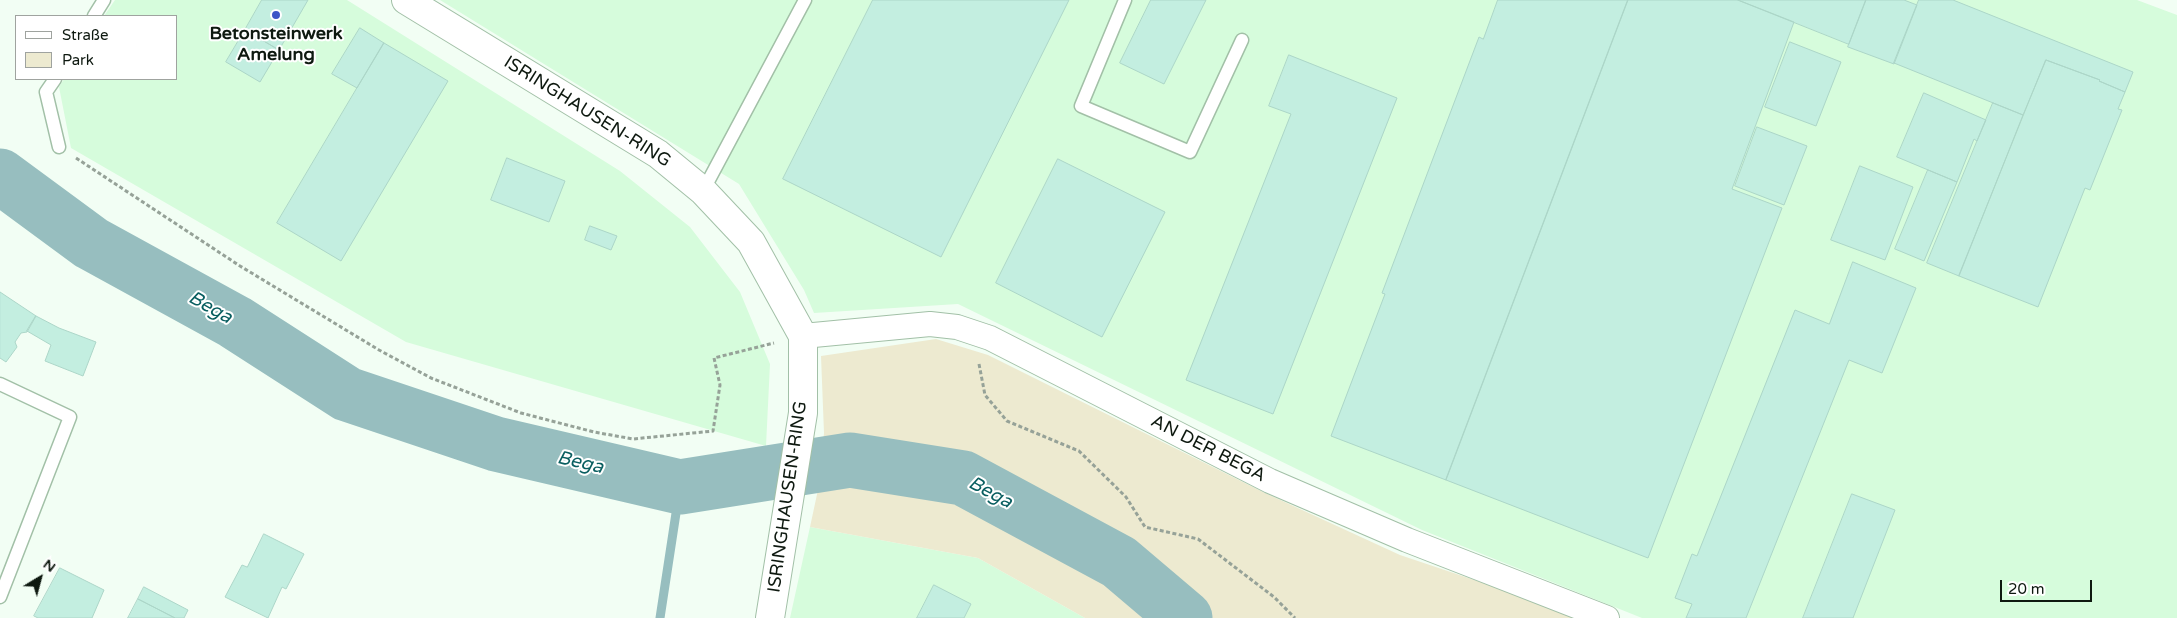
<!DOCTYPE html>
<meta charset="utf-8">
<style>
body{margin:0}
#map{position:relative;width:2177px;height:618px;overflow:hidden;background:#f2fef4;font-family:"Varela Round",sans-serif}
canvas{display:block}
.legend{position:absolute;left:15px;top:15px;width:162px;height:65px;box-sizing:border-box;background:#fff;border:1px solid #9fa39f;margin:0;padding:6px 9px;list-style:none;font-size:15px;color:#0e1910}
.legend li{display:flex;align-items:center;gap:10px;height:25px}
.legend b{width:25px;border:1px solid #9fa39f}
.north{position:absolute;left:15px;top:553px;width:50px;height:50px;-webkit-text-stroke:4px #fff;paint-order:stroke;rotate:37deg;font-size:14px;font-weight:700;line-height:20px;text-align:center;color:#0e1910}
.north::after{content:'';display:block;margin:auto;width:18px;height:22px;background:#0e1910;clip-path:polygon(50% 0,100% 100%,50% 72%,0 100%)}
.scale{position:absolute;left:2000px;top:580px;width:92px;height:22px;box-sizing:border-box;border:2px solid #0e1910;border-top:0;padding-left:6px;font-size:15px;line-height:18px;white-space:nowrap;color:#0e1910;-webkit-text-stroke:4px #fff;paint-order:stroke}
</style>
<div id="map">
<canvas width="2177" height="618"></canvas>
<ul class="legend">
<li><b style="height:6px;background:#fff"></b>Straße</li>
<li><b style="height:14px;background:#edead0"></b>Park</li>
</ul>
<div class="north">N</div>
<div class="scale">20 m</div>
</div>
<script>
const context = document.querySelector('canvas').getContext('2d');
context.lineJoin = 'round';
function paint(path, color) { context.fillStyle = color; context.fill(path, 'evenodd'); }
function trace(path, color, width, dash) { context.strokeStyle = color; context.lineWidth = width; context.lineCap = dash ? 'butt' : 'round'; context.setLineDash(dash || []); context.stroke(path); }
function write(font, color, halo, rows, align = 'center') {
  context.font = font + ' "Varela Round",sans-serif'; context.lineWidth = 4; context.setLineDash([]); context.textBaseline = 'middle'; context.strokeStyle = halo; context.fillStyle = color; for (const [text, x, y, turn = 0] of rows) {
    context.save(); context.translate(x, y); context.rotate((+turn || 0) * Math.PI / 180); context.textAlign = isNaN(turn) ? turn : align; if (halo) context.strokeText(text, 0, 0); context.fillText(text, 0, 0); context.restore();
  }
}
const built = new Path2D(`
 M115,0h232l273,171 70,56 50,65 30,72 -4,82 -360,-104 -335,-194 -12,-61 5,-8h112v-63h-72z
 M440,0h1697l40,15v603h-535l-220,-88 -464,-226 -144,9 -10,-23 -65,-106z
 M810,527l168,31 107,60h-295z`);
const green = new Path2D(`
 M936,339l52,16 275,137 137,63 125,42 52,21h-492l-107,-60 -168,-31 9,-42 5,-52 -3,-77z`);
const stream = new Path2D(`
 M660,618l20,-131`);
const river = new Path2D(`
 M0,176l91,67 144,79 112,72 149,50 184,43 170,-27 113,18 156,84 66,56`);
const building = new Path2D(`
 M262,0h46l-29,50 -34,-20z
 M873,0h196l-128,257 -158,-78z
 M1151,0h55l-42,84 -44,-21z
 M1498,0h130l-182,480 -115,-44 54,-142 -3,-1 97,-256 4,2z
 M1628,0h110l56,22 -62,167 50,19 -134,350 -202,-78z
 M1738,0h128l-17,44z
 M1866,0h38l13,5 -23,59 -46,-17z
 M1919,0h34l180,72 -8,20 -26,-11 1,-1 -54,-20 -23,55 -129,-52z
 M360,28l24,15 -27,45 -25,-14z
 M245,30l34,20 -19,32 -34,-20z
 M1790,42l51,20 -25,64 -51,-19z
 M384,43l64,38 -107,180 -64,-38z
 M1289,55l108,43 -124,316 -87,-34 105,-266 -22,-8z
 M2046,60l54,20 -1,1 26,11 -7,17 4,1 -32,80 -5,-2 -47,119 -79,-31z
 M1924,93l62,27 -9,21 -3,-2 -17,43 -60,-25z
 M1993,103l30,12 -64,161 -32,-13z
 M1757,127l50,19 -23,59 -49,-19z
 M507,158l58,23 -16,41 -58,-22z
 M1058,159l107,53 -63,125 -106,-54z
 M1860,166l53,21 -28,73 -54,-20z
 M1928,170l29,12 -33,79 -29,-12z
 M590,226l27,10 -6,14 -26,-10z
 M1853,262l63,26 -34,85 -33,-13 -103,258h-60l6,-14 -17,-6 17,-44 5,2 98,-246 34,14z
 M0,292l36,24 -9,16 -6,1 -6,9 2,5 -11,15 -6,-4z
 M36,316l23,12 37,14 -13,34 -38,-15 6,-16 -24,-14z
 M1852,494l43,16 -42,108h-50z
 M264,534l40,20 -18,35 -4,-2 -14,31 -43,-21 17,-32 5,2z
 M60,568l44,22 -12,28h-54l-4,-2z
 M934,585l37,19 -7,14h-47z
 M144,587l44,23 -4,8h-9l-37,-19z
 M138,599l37,19h-47z`);
const path = new Path2D(`
 M76,158l164,108 139,84 52,28 90,35 73,19 39,7 80,-8 7,-46 -6,-27 60,-15
 M979,364l6,31 22,26 72,30 47,46 19,30 53,12 76,58 21,21`);
const service = new Path2D(`
 M1125,0l-44,106 109,46 52,-112
 M94,16l10,-16
 M55,79l-9,13 13,55
 M703,191l102,-191
 M0,384l70,33 -70,180`);
const minor = new Path2D(`
 M803,336l127,-12 27,3 33,11 280,143 137,59 200,78`);
const tertiary = new Path2D(`
 M406,0l252,154 45,37 48,51 52,94v77l-33,205`);
const markers = [
 [276,15,5,"#3c55c7"]
];
const poiNames = [
 ["Betonsteinwerk",276,34],
 ["Amelung",276,55]
];
const streetNames = [
 ["ISRINGHAUSEN-RING",587,112,32],
 ["AN DER BEGA",1208,449,27],
 ["ISRINGHAUSEN-RING",788,497,-82]
];
const waterNames = [
 ["Bega",210,308,29],
 ["Bega",580,463,13],
 ["Bega",990,493,28]
];
paint(built, '#d6fcdc');
paint(green, '#edead0');
trace(stream, '#97bebf', 9);
trace(river, '#97bebf', 55);
paint(building, '#c3eee0');
trace(building, '#acd6c8', 1);
trace(service, '#a2c0a7', 15);
trace(minor, '#a2c0a7', 26);
trace(tertiary, '#a2c0a7', 30);
trace(path, '#96a298', 3, [4, 2.5]);
trace(service, '#fff', 12);
trace(minor, '#fff', 24);
trace(tertiary, '#fff', 28);
for (const [x, y, r, color] of markers) { const dot = new Path2D(); dot.arc(x, y, r, 0, 2 * Math.PI); context.fillStyle = color; context.fill(dot); trace(dot, '#fff', 2); }
write('bold 18px', '#0e1910', '#fff', poiNames);
write('18px', '#0e1910', '#fff', streetNames);
write('italic 19px', '#095e60', '#fff', waterNames);
</script>
